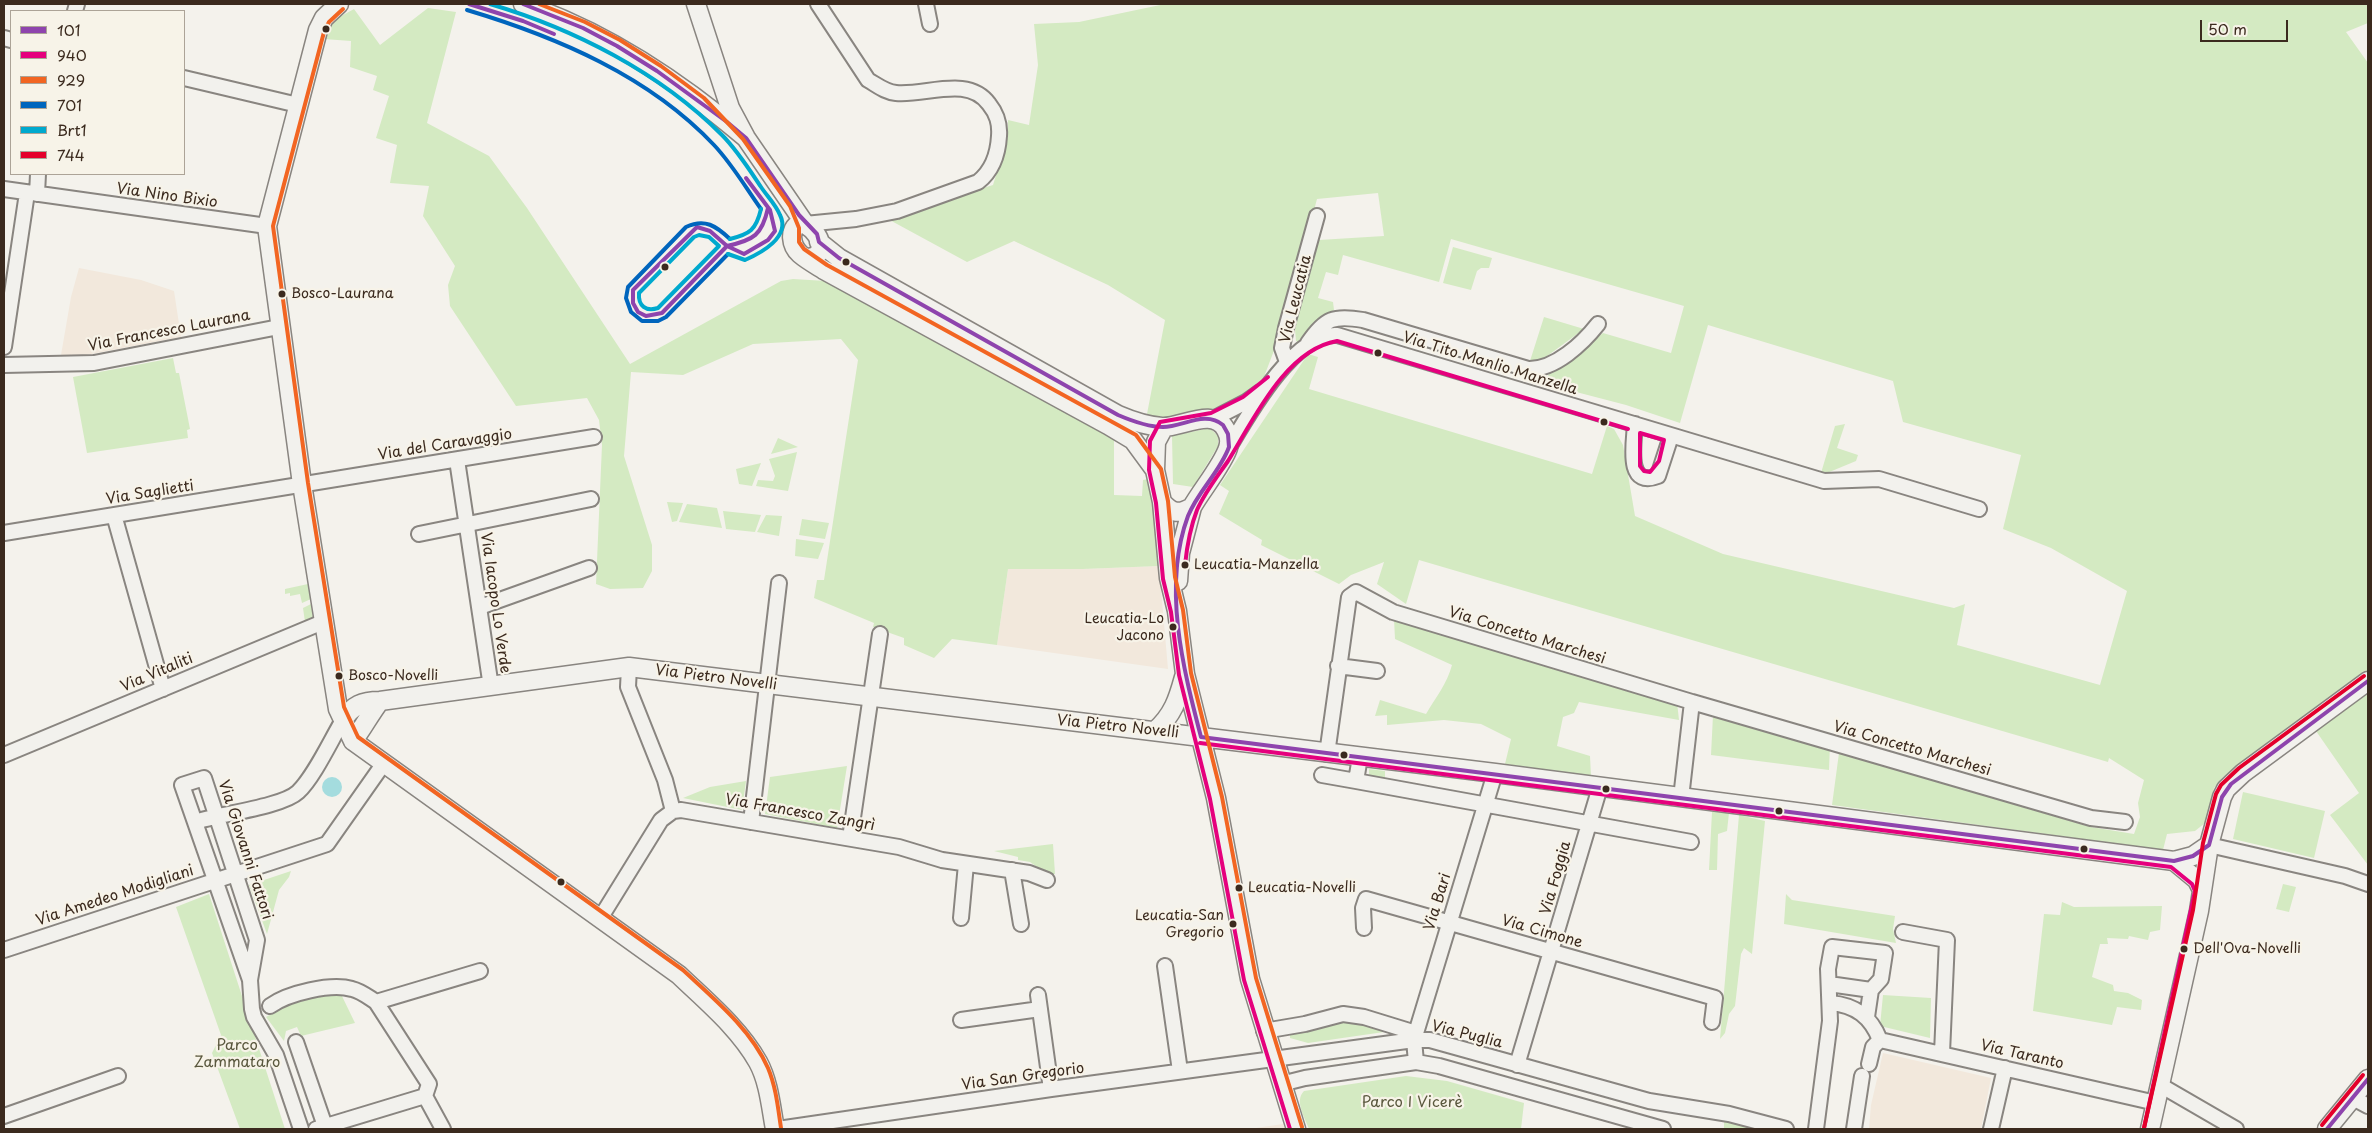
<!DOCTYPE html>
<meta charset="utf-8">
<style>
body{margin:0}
#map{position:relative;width:2372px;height:1133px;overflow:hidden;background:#f4f2ec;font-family:"Playpen Sans",sans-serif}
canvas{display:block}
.frame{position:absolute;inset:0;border:5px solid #3b2a1e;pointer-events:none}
.legend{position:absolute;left:10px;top:10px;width:175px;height:165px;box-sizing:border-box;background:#f7f3e8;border:1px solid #aca397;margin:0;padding:6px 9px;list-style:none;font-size:15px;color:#3b2a1e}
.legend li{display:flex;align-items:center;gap:10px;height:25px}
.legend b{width:25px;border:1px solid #aca397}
.scale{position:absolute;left:2200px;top:20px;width:88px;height:22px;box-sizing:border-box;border:2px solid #3b2a1e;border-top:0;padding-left:6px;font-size:15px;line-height:18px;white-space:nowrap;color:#3b2a1e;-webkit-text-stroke:4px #f7f3e8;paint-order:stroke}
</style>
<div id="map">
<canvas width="2372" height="1133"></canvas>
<div class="frame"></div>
<ul class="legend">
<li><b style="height:6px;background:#8e44ad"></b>101</li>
<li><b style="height:6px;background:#e5007d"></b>940</li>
<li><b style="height:6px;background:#f26522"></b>929</li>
<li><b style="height:6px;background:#0065bd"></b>701</li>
<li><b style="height:6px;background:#00a9ce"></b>Brt1</li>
<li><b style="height:6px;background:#e4002b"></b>744</li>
</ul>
<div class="scale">50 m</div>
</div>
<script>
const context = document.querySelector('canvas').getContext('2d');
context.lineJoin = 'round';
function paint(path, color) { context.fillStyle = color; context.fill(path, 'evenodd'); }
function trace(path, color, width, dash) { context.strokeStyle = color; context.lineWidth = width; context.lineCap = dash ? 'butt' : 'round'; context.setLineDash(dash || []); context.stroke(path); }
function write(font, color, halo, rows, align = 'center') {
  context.font = font + ' "Playpen Sans",sans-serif'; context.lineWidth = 4.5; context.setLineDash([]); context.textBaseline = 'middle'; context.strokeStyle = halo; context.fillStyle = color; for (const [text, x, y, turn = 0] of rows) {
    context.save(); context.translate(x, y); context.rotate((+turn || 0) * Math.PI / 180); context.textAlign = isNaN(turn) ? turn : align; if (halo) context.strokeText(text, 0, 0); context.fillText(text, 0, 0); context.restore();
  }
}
const built = new Path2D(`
 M79,268l62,12 33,11 7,46 -95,18h-25l10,-58z
 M1159,566l9,103 -171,-24 11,-76h75z
 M1883,1053l108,25 -10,51h-112l2,-24z
 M1283,1124l2,5h-36z`);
const green = new Path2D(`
 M1165,4h1203v19l-22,9 22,31v607l-146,108 -8,10 -9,35 -10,8 -28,3 -4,16 -331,-45 7,-52 252,74 43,7 6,-17 -2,-14 6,-23 -35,-22 -1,4 -689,-202 -13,44 -29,-20 7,-22 -33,13 -12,9 -78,-39 1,-5 -43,-26 10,-23 -9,-6 88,-131 10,3 -9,32 283,85 15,-48 7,3 9,16 12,71 88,38 231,54 11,-4 -8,41 143,40 27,-94 -76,-43 -48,-19 18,-74 -118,-33 -10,-41 -185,-56 -28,98 -54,-18 -69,-18 -12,-7 6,-9 52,-38 68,20 13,-47 -233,-67 -12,43 -96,-27 -5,20 -12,-3 -8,26 15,4 1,8c-14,9 -22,23 -34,33l-4,-2 -1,-12 24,-89 65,-4 -6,-43 -61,6 -34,128 -21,55c-22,22 -86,43 -115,32l18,-94 -57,-35 -94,-44 -47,21 -81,-44 107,-33 15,-49v-16l21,5 9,-60 -4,-41 45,-2z
 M428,8l28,4 -29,111 62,33 38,52 103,156 151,-83 12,-2 33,2 288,157v57l28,1 1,-16 5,-1 4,13 7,74 -76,3h-75l-11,76 -45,-6 -18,19 -30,-13v-7l-31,-11 1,-4 -60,-25 3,-18h7l34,-220 -17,-21 -88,5 -70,31 -52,-3 -7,84 28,89v26l-9,17 -33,1 -14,-5 6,-139 -3,-25 -12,-22 -71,8 -66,-100 -2,-21 7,-19 -32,-50 6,-30 -39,-3 7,-38 -21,-7 13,-42 -16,-6 4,-14 -27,-9 1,-26 -27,-2 10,-19 20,-11 26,36z
 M1453,247l39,11 -3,10h-8l-4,3 -6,19 -28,-7z
 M1544,317l40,12 -45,33 -9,-1z
 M173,358l3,15h3l11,56 -3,1 1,8 -101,15 -14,-76z
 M1845,424l-8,24 21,7 -2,6 -29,12h-6l14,-47z
 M1210,428l8,8v10l-25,41 -20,-3 -1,-48z
 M778,438l20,9 -27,7z
 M797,452l-9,39 -32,-5 2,-6 15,1 2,-5 -6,-17z
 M761,463l-9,23 -13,-2 -3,-15z
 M667,502l16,1 -6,18 -5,1z
 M687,504l30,4 5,20 -43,-6z
 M723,511l38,4 -6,17 -29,-3z
 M766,515l16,1 -3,20 -22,-4z
 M802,519l27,4 -4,16 -26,-4z
 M796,539l28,4 -6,16 -23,-3z
 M308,584l3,15 -9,4 -2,-9 -10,2v-3l-5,1v-5z
 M311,604l2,14 -8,4 -2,-14z
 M1394,619l283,83 2,18 -100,-18 -5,11 -11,4 -6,29 33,10 1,20 -86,-12 6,-25 -30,-15 -37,-4 -57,5v-10l-12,1 5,-16 46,14c10,-17 21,-30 26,-49l-57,-26z
 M2368,691v174l-38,-50 29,-22 -43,-62z
 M1713,715l117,29 -1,26 -118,-15z
 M847,766l-10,62 -72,-14 5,-37z
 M1369,769l16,2v7l-16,-2z
 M746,781l-4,29 -59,-12 27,-11z
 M2243,792l82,19 -11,47 -81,-19z
 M1712,812l17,1 -2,18 -9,3 -1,36h-8z
 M1739,815l26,6 -13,133 -8,-6 -3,6 -6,52 -6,8 -4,19 -5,6z
 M1053,844l2,30h-8l-17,-12 -12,-2v-3l-24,-6z
 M291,871l-2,6 -10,13 -12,44 -18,-49z
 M2283,884l13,3 -7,25 -13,-3z
 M209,894l76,235h-45l-28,-76 9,-18 -45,-128z
 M1786,894l6,6 103,16 -2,13 3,14 -112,-19z
 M2062,902l12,5 88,-1 -2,24 -10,2 -2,8 -19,-4 -1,3 -21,-1 1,6h-8l-8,33 21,8 1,6 14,2 14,7 -1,10 -24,-3 -5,18 -79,-14 11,-97 16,1z
 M340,992l15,31 -54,13 -4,-9 -11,4 -2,10 -18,-24 7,-4 -1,-5 14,-8z
 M1883,995l48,3 -1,40 -50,-12z
 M1349,1019l35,10v3l-76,11 -18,-5v-3z
 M1406,1076l41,5 77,22 -3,26h-212c-4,-11 -15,-28 -5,-38z
 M1724,1120l22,5v4h-22z`);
const water = new Path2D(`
 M322 787a10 10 0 1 1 20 0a10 10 0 1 1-20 0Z`);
const minor = new Path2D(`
 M926,4l4,20
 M75,11l2,-7
 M4,38l7,2
 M184,78l114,27
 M4,189l263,37
 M37,194l1,-20
 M805,224l51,-5 41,-8 81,-29c14,-11 20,-28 21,-46 1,-13 -2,-22 -10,-32 -21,-29 -63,-8 -93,-11 -11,-1 -19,-8 -28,-13l-50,-76
 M1308,343c17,-25 26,-28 55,-23l165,49c27,1 55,-26 70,-45
 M4,347l23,-154
 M1287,362l-5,-14 4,-20 31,-112
 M4,365l90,-2 185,-36
 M1213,419l33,-17 14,-10
 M1635,424c-1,19 -10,65 23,52l13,-40
 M1228,449c19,-32 66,-117 109,-114l487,146 55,-2 100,30
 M457,460l34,227
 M114,515l49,174
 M4,533l590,-96
 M419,534l172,-35
 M480,607l109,-39
 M1338,666l39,5
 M629,667l-1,20 37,93 8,31
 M1692,702l399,116 34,4
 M1327,754l22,-157 7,-5 37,20 299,90 -11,96
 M4,755l319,-133
 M1360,757l-4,24 335,61
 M1322,775l34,6
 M195,822c24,-8 87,-15 103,-30 16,-15 33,-52 45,-72
 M751,822l28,-239
 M850,838l30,-204
 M2209,845l136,31 23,8
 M1012,870l9,54
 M601,917l60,-97 12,-9 8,-1 218,37 43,13 87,13 18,7
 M961,918l5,-54
 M1364,928l-1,-20 3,-9 349,99 -3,24
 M1903,932l44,8 -5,113
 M4,950l323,-106 57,-81
 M1165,966l15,105
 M250,980l-68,-195 22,-7 53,162 -7,40 2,29 2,8 22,38 25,74
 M1829,984l42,6 -4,27
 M1038,995l13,94
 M1830,1003c26,2 41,14 50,37
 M270,1006c18,-13 61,-23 82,-17 9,2 16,8 24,13
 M961,1020l79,-11
 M1264,1031l41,-7 38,-10 21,3 52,16
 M1880,1040l276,63
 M296,1042l30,87
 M1416,1062l-2,-22 2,-7 79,-260
 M1869,1064l4,-17 7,-7
 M1517,1065l83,-278
 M1281,1084l24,-6 111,-16 23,4 224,63
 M2160,1085l76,44
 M425,1096l4,-12 -53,-82 104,-31
 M2353,1098l15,8
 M4,1116l114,-40
 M316,1129l109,-33 18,33
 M778,1129l273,-40 363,-49h16l219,61 80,13 57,15
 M1816,1129l14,-108 -2,-52 4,-22 53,6 -4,26 -10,11
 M1854,1129l8,-53
 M1991,1129l14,-61`);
const major = new Path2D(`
 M339,4l-15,14 -6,12 -51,196 35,258 36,225 15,32 326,234c27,26 60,53 79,87 11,20 13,46 17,67
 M523,4c83,28 157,78 223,134
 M696,4l34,104 16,30 59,86
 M819,242l20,16 279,157c14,6 29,11 44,12 19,1 52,-21 64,3 3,5 4,12 2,18 -5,16 -27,43 -36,59 -14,8 -20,6 -30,-5
 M807,258c25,-1 11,-32 -7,-35 -12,6 -9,23 0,31 7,6 16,11 24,16l284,155 25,15 22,30
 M1164,427l-8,15 -1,28 7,32 7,76 8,33 8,63 31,124 34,181 46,150
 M1178,581l2,-28 12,-46
 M343,720c10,-15 19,-19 37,-19l249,-34 866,106 679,88 19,-5 16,-11
 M1155,731c18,-16 23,-32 29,-54
 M353,741c10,-13 17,-27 27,-40
 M2174,861l23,19 5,10
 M2150,1129l49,-218 10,-66 13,-48 4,-8 17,-16 125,-92
 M2327,1129l41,-50`);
const bus1 = new Path2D(`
 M469,4l54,17 31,13
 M523,4l60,24 34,18 40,25 70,51 19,16 53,77 18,19 2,8 20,16 279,157c14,6 30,12 45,12 20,0 42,-17 60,-2l5,9 1,13c-9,25 -31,44 -41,69 -26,70 -5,152 13,221l973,124 19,-5 16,-11 13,-48 9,-13 137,-103
 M697,227l13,4 17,15 -65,67 -16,3 -8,-4 -5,-9v-13z
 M727,246l17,8 24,-14 7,-9 -5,-21 -24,-32
 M727,246c27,-6 35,-11 41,-38
 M2327,1129l41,-50`);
const bus2 = new Path2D(`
 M1268,377l-25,20 -32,16 -51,9 -10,19 -1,29 7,33 7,76 8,33 8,63 31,124 34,181 46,149
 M1640,433l24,7 -5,21 -9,11 -6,-1 -4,-5z
 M1185,565c2,-19 5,-37 12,-55 8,-18 20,-33 31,-49 25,-40 57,-111 109,-120l291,88
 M1200,743l971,124 21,17 3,7 -51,237`);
const bus3 = new Path2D(`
 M539,4l46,18 35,18 41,26 43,32 39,41 47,67 9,22v14l5,7 23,16 309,170 25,34 7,32 7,76 8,33 8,63 31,124 34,181 46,149
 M343,9l-14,13 -5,10 -51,194 35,257 36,224 14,30 325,233c30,28 68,59 85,98 8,19 10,40 13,60`);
const bus4 = new Path2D(`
 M467,10c90,27 182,66 247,135 18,19 32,43 47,64
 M728,254l-62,63 -8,4h-16l-11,-9 -5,-14 2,-11 58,-60c19,-9 30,-1 44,12`);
const bus5 = new Path2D(`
 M490,4c84,25 169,68 232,131 15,15 27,34 39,52 6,9 15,18 19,28 11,22 -19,38 -35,45l-17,-6
 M699,235l10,2 10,9 -61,62c-12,4 -20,-2 -19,-15l55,-56z
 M730,239c20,-5 26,-9 31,-30`);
const bus6 = new Path2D(`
 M2322,1125l41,-50
 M2144,1128l49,-218 10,-67 13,-49 5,-9 18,-17 125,-92`);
const markers = [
 [326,29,4.5,"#3b2a1e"],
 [846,262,4.5,"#3b2a1e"],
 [665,267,4.5,"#3b2a1e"],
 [282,294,4.5,"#3b2a1e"],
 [1378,353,4.5,"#3b2a1e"],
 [1604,422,4.5,"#3b2a1e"],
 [1185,565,4.5,"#3b2a1e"],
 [1173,627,4.5,"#3b2a1e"],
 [339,676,4.5,"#3b2a1e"],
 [1344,755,4.5,"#3b2a1e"],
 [1606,789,4.5,"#3b2a1e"],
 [1779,811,4.5,"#3b2a1e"],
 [2084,849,4.5,"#3b2a1e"],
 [561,882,4.5,"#3b2a1e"],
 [1239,888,4.5,"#3b2a1e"],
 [1233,924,4.5,"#3b2a1e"],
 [2184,949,4.5,"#3b2a1e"]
];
const busNames = [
 ["Bosco-Laurana",291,294],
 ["Leucatia-Manzella",1194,565],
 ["Leucatia-Lo",1164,619,"right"],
 ["Jacono",1164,636,"right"],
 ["Bosco-Novelli",348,676],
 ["Leucatia-Novelli",1248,888],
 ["Leucatia-San",1224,916,"right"],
 ["Gregorio",1224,933,"right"],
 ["Dell'Ova-Novelli",2193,949]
];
const streetNames = [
 ["Via Nino Bixio",167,196,8],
 ["Via Leucatia",1296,299,-76],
 ["Via Francesco Laurana",169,331,-11],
 ["Via Tito Manlio Manzella",1490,364,17],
 ["Via del Caravaggio",445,445,-9],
 ["Via Saglietti",150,493,-9],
 ["Via Iacopo Lo Verde",495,603,82],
 ["Via Concetto Marchesi",1527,636,17],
 ["Via Vitaliti",157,673,-23],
 ["Via Pietro Novelli",716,678,7],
 ["Via Pietro Novelli",1118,727,6],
 ["Via Concetto Marchesi",1912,749,16],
 ["Via Francesco Zangrì",800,813,10],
 ["Via Giovanni Fattori",245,850,72],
 ["Via Foggia",1556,878,-74],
 ["Via Amedeo Modigliani",115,896,-18],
 ["Via Bari",1438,902,-73],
 ["Via Cimone",1542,932,16],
 ["Via Puglia",1467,1035,14],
 ["Via Taranto",2022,1055,13],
 ["Via San Gregorio",1023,1077,-8]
];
const parkNames = [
 ["Parco",237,1046],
 ["Zammataro",237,1063],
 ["Parco I Vicerè",1412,1103]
];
paint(built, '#f2e8dc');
paint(green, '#d4eac2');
paint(water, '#a4dcde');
trace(minor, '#898580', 18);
trace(major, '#898580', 21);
trace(minor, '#f2f1ed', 14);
trace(major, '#f2f1ed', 18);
trace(bus1, '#8e44ad', 4);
trace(bus2, '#e5007d', 4);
trace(bus3, '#f26522', 4);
trace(bus4, '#0065bd', 4);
trace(bus5, '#00a9ce', 4);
trace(bus6, '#e4002b', 4);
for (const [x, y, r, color] of markers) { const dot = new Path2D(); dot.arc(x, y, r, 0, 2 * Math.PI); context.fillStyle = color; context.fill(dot); trace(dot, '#f7f3e8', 2); }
write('14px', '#3b2a1e', '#f7f3e8', busNames, 'left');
write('15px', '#3b2a1e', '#f7f3e8', streetNames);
write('15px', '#5a583e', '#f7f3e8', parkNames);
</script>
